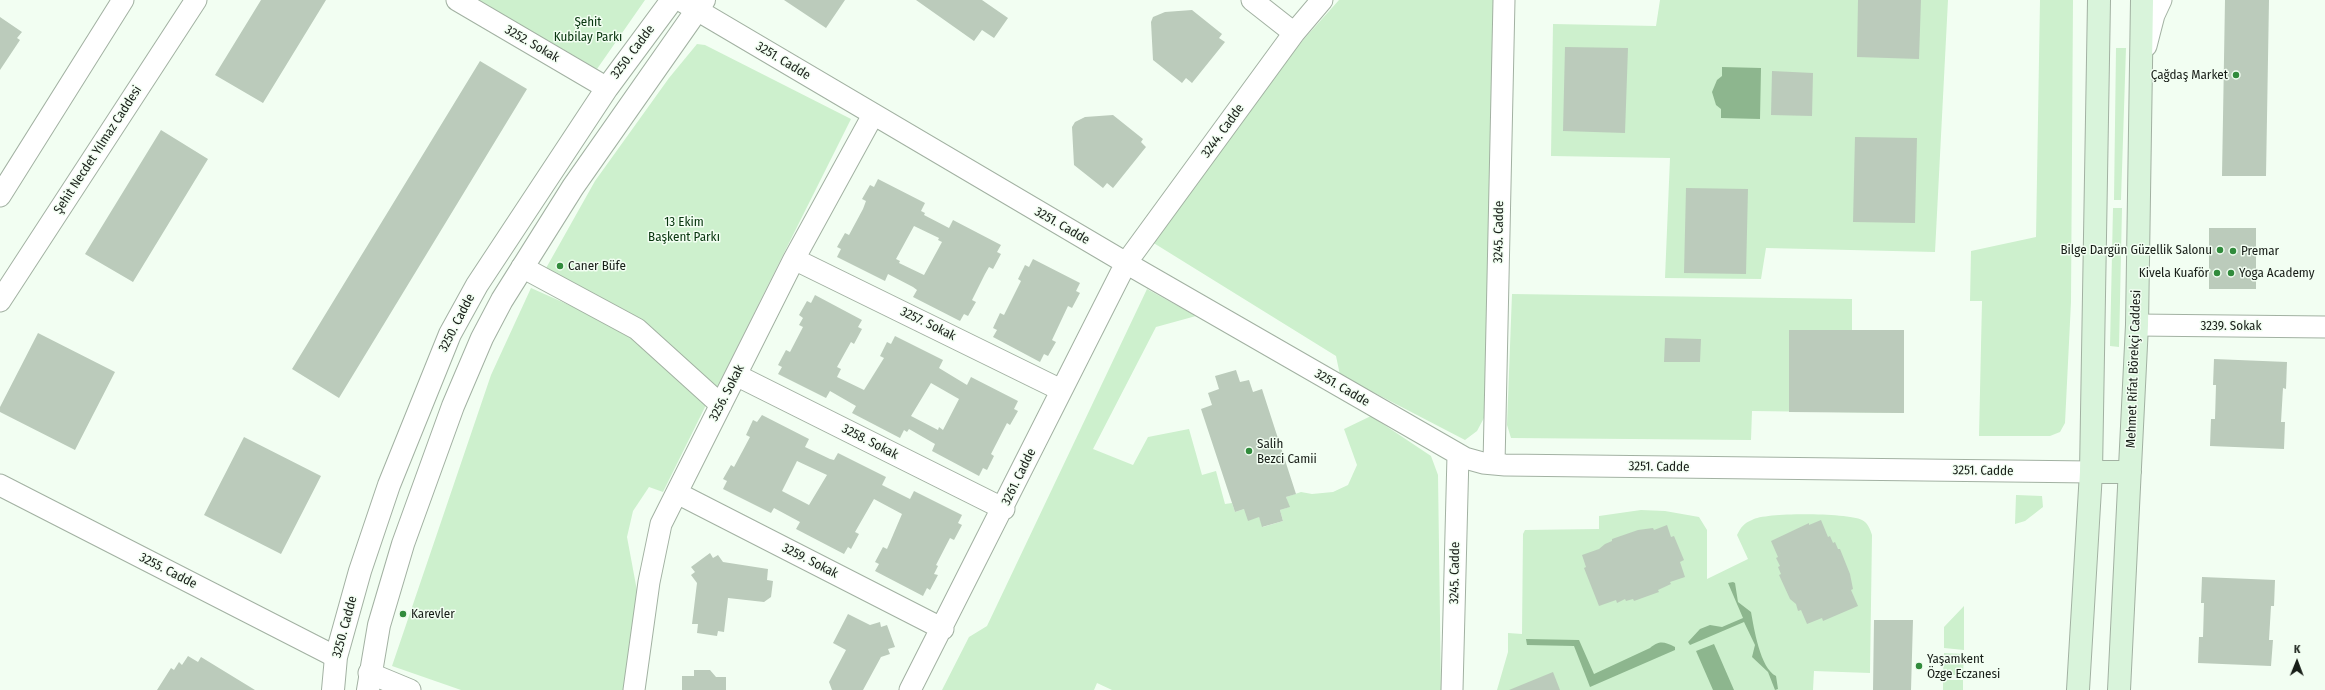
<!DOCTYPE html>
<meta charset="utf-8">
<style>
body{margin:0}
#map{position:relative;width:2325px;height:690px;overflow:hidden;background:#f2fef2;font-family:"Fira Sans Condensed",sans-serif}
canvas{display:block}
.north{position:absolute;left:2277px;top:642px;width:40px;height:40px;-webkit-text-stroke:3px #f2fef2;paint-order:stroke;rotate:1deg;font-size:11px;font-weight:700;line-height:16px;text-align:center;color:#181e18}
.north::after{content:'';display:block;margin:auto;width:14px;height:18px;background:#181e18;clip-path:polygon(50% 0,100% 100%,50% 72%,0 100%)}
</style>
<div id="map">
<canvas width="2325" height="690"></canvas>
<div class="north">K</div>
</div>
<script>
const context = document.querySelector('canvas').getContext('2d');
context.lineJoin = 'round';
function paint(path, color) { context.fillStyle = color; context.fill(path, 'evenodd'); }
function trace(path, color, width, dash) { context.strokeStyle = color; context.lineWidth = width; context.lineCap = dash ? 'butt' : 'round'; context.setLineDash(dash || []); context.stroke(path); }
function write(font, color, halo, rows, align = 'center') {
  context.font = font + ' "Fira Sans Condensed",sans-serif'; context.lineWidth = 3; context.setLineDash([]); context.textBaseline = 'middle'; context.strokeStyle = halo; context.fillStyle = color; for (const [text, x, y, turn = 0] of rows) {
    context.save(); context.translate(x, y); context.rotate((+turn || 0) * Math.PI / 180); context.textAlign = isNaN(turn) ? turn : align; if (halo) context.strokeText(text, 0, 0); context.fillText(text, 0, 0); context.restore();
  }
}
const green = new Path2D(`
 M478,0h167l-48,69z
 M1339,0h157l-11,416 -8,15 -12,9 -125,-65 -4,-19 -184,-114 144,-194z
 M1660,0h288l-13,252 -169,-4 -5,31 -96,-1 5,-120 -119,-2 2,-132 103,2z
 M2040,0h33l-2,302 -6,121 -5,9 -10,4h-71l3,-135h-12l1,-50 65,-14z
 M697,44l8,1 146,74 -136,272 -170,-121 50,-89 74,-103z
 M2116,48h10l-5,152h-7z
 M2113,208h9l-3,139 -9,-1z
 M531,288l101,45 73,64 1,8 -43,87 -14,-5 -16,24 -6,26 11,59 -14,94h-163l-69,-24 99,-291z
 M1147,289l49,27 -40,11 -63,122 40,16 15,-28 41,-8 13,46 14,-4 9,33 7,-1 3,9 9,-3 15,8 4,10 20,-6 -3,-11 9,-3 -3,-10 15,-5 11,2 21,-2 15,-7 9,-20 -13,-36 27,-13 60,40 7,19 3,215h-329l-15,-7 -3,7h-152l27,-53 18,-11z
 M1512,294l340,5v31h52v83l-152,-2 -1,29 -240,-2 -4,-13z
 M2016,495l26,1 1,11 -18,14 -10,3z
 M1641,510l24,1 34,6 8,13v49l41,-20 -11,-24c4,-8 7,-12 15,-15 14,-8 95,-7 110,0 6,3 8,9 10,15l-2,138 -56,-2 -1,19h-316l11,-38v-19l14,1 1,-100 2,-4 74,-1v-13z
 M1964,606v44l-20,-2v-21z
 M1944,653l20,1 -1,21h-20z
 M1943,680h20v10h-20z`);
const water = new Path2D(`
 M1722,67l39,1 -1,51 -39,-1v-9l-5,-4 -4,-13 5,-12 5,-4z
 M1733,582l2,1 3,19 13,10c3,16 9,56 25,64l2,13 -3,1 -7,-18 -16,-15 3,-12 -11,-23 -54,23 -2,-3 12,-13 10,-4 12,2 21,-9 -15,-35z
 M1526,639l53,1 15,34 56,-26c10,-8 14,-6 25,-1v3l-85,37 -16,-41 -47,-1z
 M1714,644l20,46h-21l-17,-39z`);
const building = new Path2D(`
 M261,0h65l-63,103 -48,-28z
 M784,0h61l-19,28z
 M916,0h66l26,18 -14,20 -12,-8 -8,11z
 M1858,0h63l-2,59 -62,-2z
 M2225,0h44l-3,176h-44z
 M1192,10l30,24 -3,4 6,4 -33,41 -6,-5 -4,5 -29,-23 -2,-38 2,-5 12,-5z
 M0,17l22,15 -5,6 3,2 -20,30z
 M1565,47l63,1 -3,85 -62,-2z
 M480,61l47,28 -188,309 -47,-29z
 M1772,71l41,2 -1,43 -41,-1z
 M1113,115l30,24 -2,3 5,5 -33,41 -6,-5 -4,5 -29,-23 -2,-38 3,-5 10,-5z
 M161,130l47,29 -75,123 -48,-28z
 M1855,137l62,1 -2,85 -62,-1z
 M878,179l47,24 -4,8 4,2 -1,2 25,13 4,-8 48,25 -4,7 4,2 -8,15 -4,-2 -4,7 -13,26 4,2 -8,14 -4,-2 -4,7 -47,-24 4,-7 -4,-3 -25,-13 -3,7 -48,-24 4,-8 -4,-2 8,-14 4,2 14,-26 3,-8 -4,-2 8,-14 4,2zM914,226l25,12 -1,2 4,2 -18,33 -25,-12 1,-2 -4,-2z
 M1686,188l62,1 -2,85 -62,-1z
 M2209,228h47v61h-47z
 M1033,259l47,24 -4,8 4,2 -8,15 -4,-2 -16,34 4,2 -8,14 -4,-2 -4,8 -47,-25 4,-7 -4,-2 7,-15 4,2 17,-34 -3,-2 7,-14 4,2z
 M815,295l47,25 -4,7 4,2 -8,15 -3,-2 -14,25 4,2 -4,8 27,13 20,-32 -4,-2 7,-14 4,2 4,-8 48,24 -4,8 28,17 4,-8 47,24 -4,8 4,2 -8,14 -3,-2 -16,31 3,2 -7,14 -4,-2 -4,8 -47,-25 3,-7 -26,-15 -2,3 -3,-2 -4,8 -48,-25 4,-7 -26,-15 -4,7 -48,-24 4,-7 -4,-2 8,-15 4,2 13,-25 -4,-2 4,-7 -4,-3 8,-14 4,2zM931,383l28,16 -16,31 -4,-3 -1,3 -27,-14z
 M1789,330h115v83l-115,-1z
 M38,333l77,39 -40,78 -75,-38v-5z
 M1665,338l36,1 -1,23h-36z
 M2214,359l73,3 -1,27 -3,-1 -2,34h4l-1,27 -74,-3 1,-27h4l1,-34h-3z
 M1236,370l4,12 9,-2 4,12 9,-3 34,105 -10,3 4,10 -10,3 3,11 -21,6 -3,-10 -11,4 -4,-12 -9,3 -34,-103 11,-4 -4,-12 11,-4 -4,-13z
 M762,415l47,24 -4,8 25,12 4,1 4,-7 48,24 -4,8 28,14 4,-8 48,24 -4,8 4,2 -8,15 -4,-2 -14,27 2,1 -4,8 4,1 -8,15 -3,-2 -4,8 -48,-25 4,-7 -4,-2 8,-15 4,2 15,-35 -28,-15 -19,33 4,2 -8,15 -3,-2 -4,7 -48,-25 4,-7 -26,-14 -3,5 -48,-24 4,-8 -4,-2 8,-14 3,2 16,-30 -4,-2 7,-15 4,2zM797,461l30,14 -18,30 -27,-14z
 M244,437l77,39 -40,78 -77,-39z
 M1821,520l7,17 2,-1 3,7 2,-1 3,7h2l10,25 3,15 -2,1 7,16 -35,15 -1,-3 -15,6 -6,-14 -3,1 -2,-7 -6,-5 -11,-24 2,-1 -3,-7 2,-1 -4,-8 2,-1 -7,-16 38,-18v2z
 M1667,525l4,12 3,-1 10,24 -4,2 5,15 -15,5 1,2 -13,6 1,2 -25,9 -1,-2 -7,2 -1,-2 -8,4 -1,-3 -17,6 -15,-38 2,-1 -4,-12 17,-6 6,-5 7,-3v-2l26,-9 15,-2 1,2z
 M710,553l3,5 5,-3 5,7 45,7 -1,11 6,1 -2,16 -7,5 -36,-4 -4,34 -6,-1 -1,5 -20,-3 1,-9h-6l5,-41 -6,-8 4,-3 -4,-5z
 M2202,577l73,3 -1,26h-3l-2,34h4l-2,26 -73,-3 1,-26h4l1,-34h-3z
 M848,614l22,11 10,-3 1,5 6,-2 8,22 -7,2 2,5 -9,3 -18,33h-31l-3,-8 17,-32 -13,-7z
 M1874,620h39l-2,70h-38z
 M188,656l10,6 3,-5 54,33h-98l14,-22 3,2 5,-8 3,3z
 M694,670h16l6,7h10v13h-44v-14h12z
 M1553,672l7,18h-51z`);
const minor = new Path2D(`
 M457,0l150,88
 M680,0l446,263 339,195 18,5 22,2 586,7
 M1252,0l42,33
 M2146,46l8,-31 7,-15
 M0,196l123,-196
 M794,259l267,131
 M522,267l115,62 84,76
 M0,301l196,-301
 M2137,325l188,2
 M736,375l268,134
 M1494,464l10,-464
 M0,485l336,172
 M677,493l266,136
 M369,673l41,17
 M634,690l15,-108 12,-58 133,-265 79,-144
 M910,690l216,-427 168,-230 28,-33
 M1452,690l6,-235`);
const tertiary = new Path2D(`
 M333,690l3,-33 24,-86 29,-86 61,-151 27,-49 130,-197 65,-88
 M368,690l11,-65 24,-81 50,-138 29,-68 20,-38 71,-113 131,-187`);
const secondary = new Path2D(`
 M2091,472h39
 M2078,690l13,-218 8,-472
 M2119,690l18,-365 5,-325`);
const markers = [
 [2236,75,4,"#318b3c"],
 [2220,250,4,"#318b3c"],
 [2233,251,4,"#318b3c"],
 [560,266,4,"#318b3c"],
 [2217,273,4,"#318b3c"],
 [2231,273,4,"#318b3c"],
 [1249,451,4,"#318b3c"],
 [403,614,4,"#318b3c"],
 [1919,666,4,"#318b3c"]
];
const parkNames = [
 ["Şehit",588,22],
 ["Kubilay Parkı",588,37],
 ["13 Ekim",684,222],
 ["Başkent Parkı",684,237]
];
const streetNames = [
 ["3252. Sokak",532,44,30],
 ["3250. Cadde",633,52,-53],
 ["3251. Cadde",783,61,31],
 ["3244. Cadde",1223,131,-54],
 ["Şehit Necdet Yılmaz Caddesi",98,150,-57],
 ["3251. Cadde",1062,226,30],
 ["3245. Cadde",1499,232,-89],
 ["3250. Cadde",457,323,-63],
 ["3257. Sokak",928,324,26],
 ["3239. Sokak",2231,326],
 ["Mehmet Rifat Börekçi Caddesi",2134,369,-88],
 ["3251. Cadde",1342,388,30],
 ["3256. Sokak",727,393,-63],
 ["3258. Sokak",870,442,27],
 ["3251. Cadde",1659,467,1],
 ["3251. Cadde",1983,471,1],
 ["3261. Cadde",1019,477,-64],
 ["3259. Sokak",810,561,27],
 ["3255. Cadde",168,571,27],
 ["3245. Cadde",1455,573,-89],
 ["3250. Cadde",345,627,-75]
];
const poiNames = [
 ["Çağdaş Market",2228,75,"right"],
 ["Bilge Dargün Güzellik Salonu",2212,250,"right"],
 ["Premar",2241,251],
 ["Caner Büfe",568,266],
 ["Kivela Kuaför",2209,273,"right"],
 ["Yoga Academy",2239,273],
 ["Salih",1257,444],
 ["Bezci Camii",1257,459],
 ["Karevler",411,614],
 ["Yaşamkent",1927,659],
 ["Özge Eczanesi",1927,674]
];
paint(green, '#cdf0cd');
paint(water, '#8db68e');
paint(building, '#bbcbbb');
trace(minor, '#a2b1a2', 23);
trace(tertiary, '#a2b1a2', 24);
trace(secondary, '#a2b1a2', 24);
trace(minor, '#fff', 21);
trace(tertiary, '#fff', 22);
trace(secondary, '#d9f4db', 22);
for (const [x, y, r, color] of markers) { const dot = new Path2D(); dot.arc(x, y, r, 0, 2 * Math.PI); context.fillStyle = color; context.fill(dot); trace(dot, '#f2fef2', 1.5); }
write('13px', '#06340d', '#f2fef2', parkNames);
write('13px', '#181e18', '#f2fef2', streetNames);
write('13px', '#181e18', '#f2fef2', poiNames, 'left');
</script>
